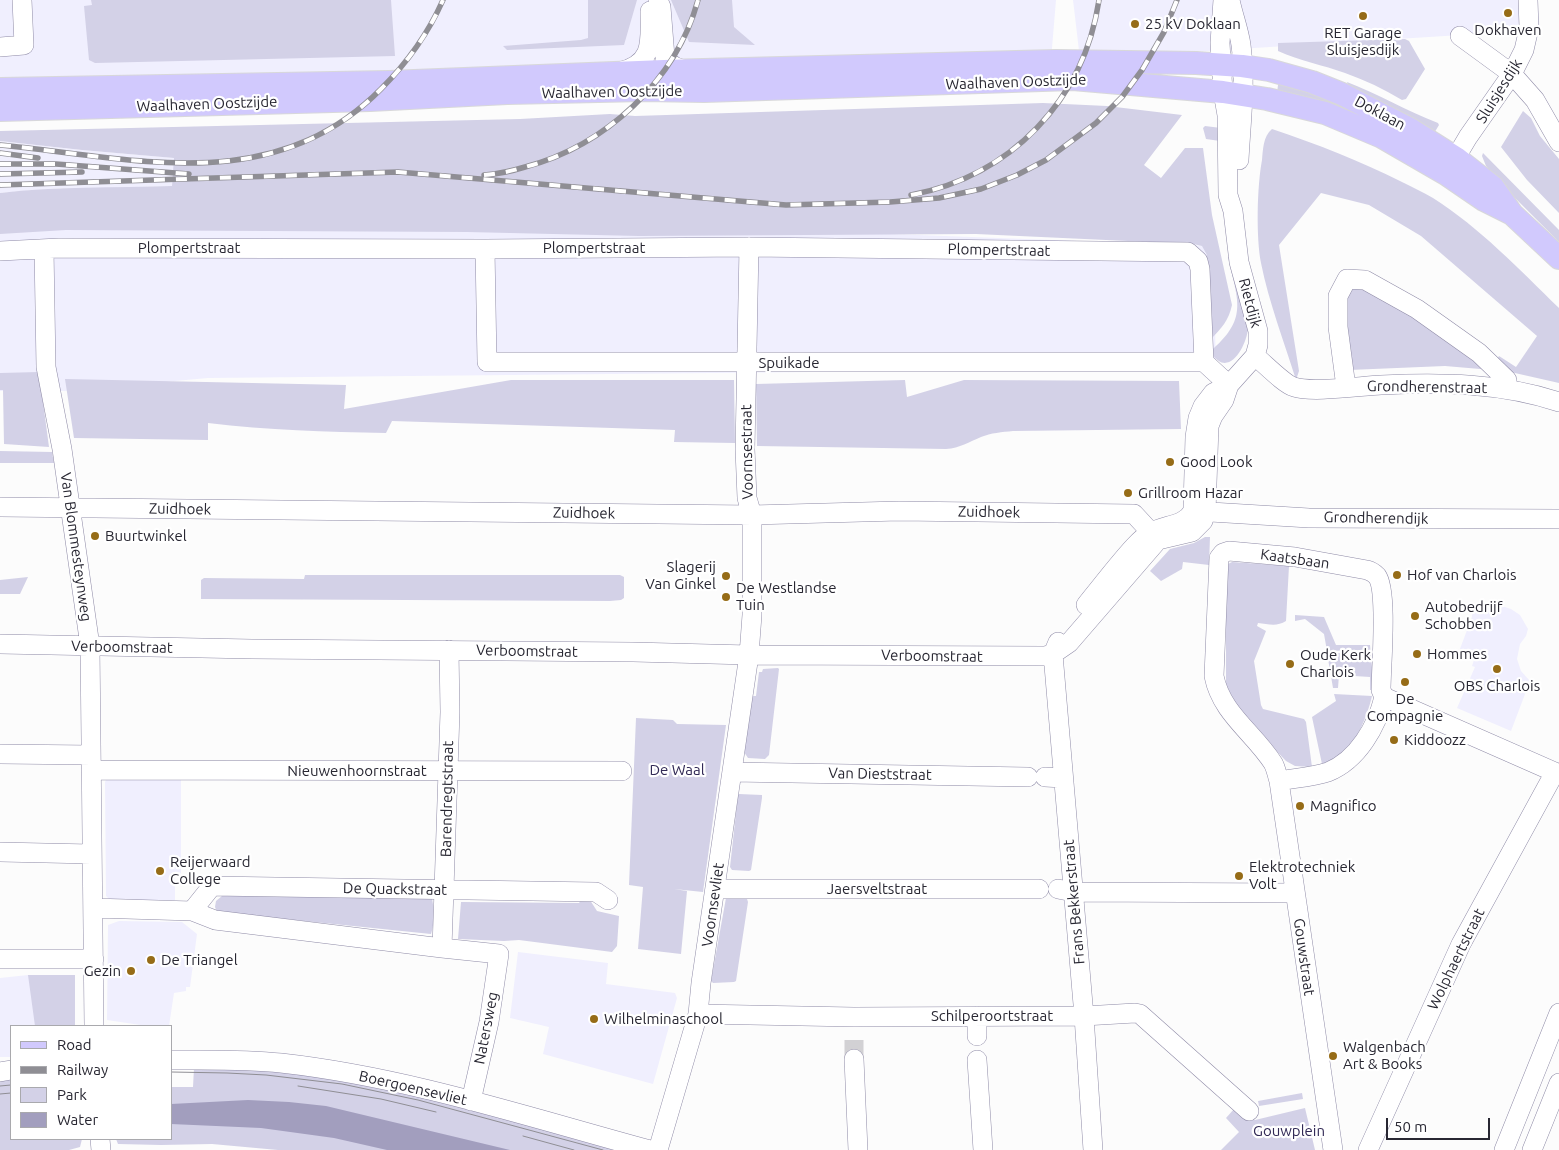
<!DOCTYPE html>
<style>
body{margin:0}
#map{position:relative;width:1559px;height:1150px;overflow:hidden;background:#fcfcfc;font-family:Ubuntu,sans-serif}
canvas{display:block}
.legend{position:absolute;left:10px;top:1025px;width:162px;height:115px;box-sizing:border-box;background:#fff;border:1px solid #a9a9ad;margin:0;padding:6px 9px;list-style:none;font-size:15px;color:#282732}
.legend li{display:flex;align-items:center;gap:10px;height:25px}
.legend b{width:25px;border:1px solid #a9a9ad}
.scale{position:absolute;left:1386px;top:1118px;width:104px;height:22px;box-sizing:border-box;border:2px solid #282732;border-top:0;padding-left:6px;font-size:15px;line-height:18px;white-space:nowrap;color:#282732;-webkit-text-stroke:4px #fff;paint-order:stroke}
</style>
<div id="map">
<canvas width="1559" height="1150"></canvas>
<ul class="legend">
<li><b style="height:6px;background:#d1c9fd"></b>Road</li>
<li><b style="height:6px;background:#8f8e94"></b>Railway</li>
<li><b style="height:14px;background:#d3d1e7"></b>Park</li>
<li><b style="height:14px;background:#a29ebe"></b>Water</li>
</ul>
<div class="scale">50 m</div>
</div>
<script>
const context = document.querySelector('canvas').getContext('2d');
context.lineJoin = 'round';
function paint(path, color) { context.fillStyle = color; context.fill(path, 'evenodd'); }
function trace(path, color, width, dash) { context.strokeStyle = color; context.lineWidth = width; context.lineCap = dash ? 'butt' : 'round'; context.setLineDash(dash || []); context.stroke(path); }
function write(font, color, halo, rows, align = 'center') {
  context.font = font + ' Ubuntu,sans-serif'; context.lineWidth = 4.5; context.setLineDash([]); context.textBaseline = 'middle'; context.strokeStyle = halo; context.fillStyle = color; for (const [text, x, y, turn = 0] of rows) {
    context.save(); context.translate(x, y); context.rotate((+turn || 0) * Math.PI / 180); context.textAlign = isNaN(turn) ? turn : align; if (halo) context.strokeText(text, 0, 0); context.fillText(text, 0, 0); context.restore();
  }
}
const built = new Path2D(`
 M0,0h1056l-7,84 -1049,5z
 M1073,0h464l3,30 -460,29z
 M0,141l82,9 93,8 -3,28 -68,2h-43l-61,5z
 M650,225l563,21 3,122 -1008,10 -144,13h-64v-165z
 M1472,607h33l6,2 9,6 8,14 -2,7 -6,8 -3,15 4,12 9,10 -19,50 -54,-23 18,-41 -3,-1 2,-6 -16,-6 14,-37z
 M107,778l74,2v97h-6v23h-65l-4,-4 -1,-114z
 M119,921l63,1 15,12 -7,53h-4v4l-12,2 -5,33h-22l-40,-6 1,-95z
 M518,952l90,11 -2,21 69,9 2,5 -24,86 -110,-30 6,-27 -39,-9z
 M28,975h47v51h-64v31h-11v-79z`);
const green = new Path2D(`
 M91,0h300l4,56 -300,7 -6,-3 -5,-54 8,-1z
 M588,0h49l-13,45 -117,5 -4,-4 78,-6 7,-2z
 M671,0h61l2,27 21,18 -66,-3z
 M1405,39l4,2 16,28 -19,30 -4,1c-18,-11 -37,-20 -57,-27 -22,-8 -45,-12 -67,-22v-8z
 M1347,82c31,12 60,29 91,41l1,2 -6,10 -85,-50z
 M1280,84l48,15 52,23 -103,-29 1,-8z
 M1043,103l64,3 75,9 -38,50 17,13 24,-30h18l9,67 20,90c-3,15 -11,24 -21,34l-4,-1v-83l-5,-9 -9,-2 -217,-10 -337,2 -172,-4 -401,-2 -66,4v-41c57,-7 115,-5 172,-7l2,-28 -92,-8 -82,-9v-10l520,-12 90,-5 25,2z
 M1523,111l8,7 9,18 19,23v54l-32,-33 -26,-33z
 M1205,126l16,2 -1,13 -14,-2 -3,-11z
 M1272,129c45,15 88,32 130,53 10,5 21,10 31,16 47,30 86,71 126,110v75l-53,-12 -10,-10 3,-5 17,11 21,-31 -116,-100 -52,-31 -48,-12 -42,52 20,126 -3,9c-12,-39 -27,-77 -35,-117 -5,-26 -4,-77 1,-103 1,-10 1,-24 10,-31z
 M1483,153l76,77v12l-62,-62 -11,-14 -4,-10z
 M1228,257h2c4,16 8,32 13,48 1,7 5,15 5,23 -1,17 -19,51 -36,26l1,-5c36,-32 24,-50 15,-92z
 M1354,286l17,2 121,82 -47,-4 -96,4 -6,-72z
 M39,372l10,75 -45,-3 -1,-54h-3v-17z
 M65,379l281,6 -2,24 167,-29h223l1,63 -61,-1 1,-12 -283,-9 -6,12c-60,-1 -118,-3 -178,-10v17l-134,-2z
 M905,380l2,17 57,-17 215,1 2,48 -168,2c-11,1 -22,2 -32,6 -12,5 -21,11 -35,12l-189,-3 -1,-62z
 M0,451l52,1 2,11h-54z
 M1205,537h5l-1,28 -26,-3 -1,7 -21,12 -11,-10 20,-22 24,-6z
 M1232,562l57,4 -3,55c-9,6 -18,3 -28,2l-1,3 9,5 -12,30 7,44 2,4 41,10 2,3 6,45 -17,-1 -9,-5 -45,-47 -15,-29v-120z
 M305,575h315l4,2v21l-3,2 -11,1 -409,-2v-19l3,-2 100,1z
 M28,577l-8,17h-20v-14z
 M1295,615l29,2 12,28h34l3,33 -1,12h-2v-13l-31,-2 -1,13h-5l-6,-35h15l1,8h20l4,-4 -2,-4 -2,-1 -1,-2 -35,1 -3,-17 -19,-15 -10,2z
 M778,668l1,1 -10,86 -4,4 -17,-1 -4,-6 8,-56h4l3,-24h3l1,-3z
 M1334,694l38,2c-4,18 -16,49 -32,60 -5,4 -11,6 -18,8l-10,-47 24,-16z
 M636,718l37,2 4,4 49,1 -23,167 -29,-3 13,2 -6,63 -43,-5 5,-62 -14,-2z
 M739,794l23,1v3l-11,72 -2,1 -17,-1 -2,-3 8,-72z
 M262,895l170,3c2,11 3,24 -1,36l-214,-22 -2,-5 1,-6 6,-5z
 M583,897h5l9,14 22,5 -2,30 -5,6 -93,-12 -15,1 -46,-2 3,-37 118,1z
 M726,898l21,1 1,3 -12,79 -2,1 -21,1 -2,-2z
 M28,975h47v51h-40z
 M235,1066l85,10 90,17 214,57h-346l-66,-6 -51,1 -43,-1 -2,-5h55v-52h22l1,-19z
 M11,1078v61h71l-2,8 -11,3h-69v-71z
 M1302,1093l1,6 -44,7 -1,-5z
 M1305,1108l10,42h-94l18,-18 -13,-14 8,-9 21,11z`);
const water = new Path2D(`
 M248,1100l41,2 37,4 184,44h-123l-53,-12 -73,-10 -90,-4v-20z`);
const minorTunnel = new Path2D(`
 M854,1059v-24`);
const minor = new Path2D(`
 M658,0l3,7 4,50c5,9 14,12 23,13
 M1230,0c3,15 9,30 11,45 5,38 0,77 -2,115
 M1460,36l52,38 23,26 24,42
 M0,47l24,-2 -2,-45
 M619,72c36,-8 31,-32 31,-61
 M1449,169l19,-32 44,-63 12,-24 5,-22 -1,-28
 M44,249l2,118 16,82 28,197 4,380
 M485,249l2,113h717
 M0,251l59,-3 426,1 264,-2 439,5 10,9 2,8 4,93 25,23
 M1255,356c10,8 29,28 39,31 18,6 66,-1 87,-2 60,-3 121,-2 178,17
 M1346,387l-8,-60v-31l9,-17 18,1 52,29 62,44 28,27v9
 M0,507l752,8 147,-4 235,3 24,26
 M1193,507l2,-70 3,-19 5,-12 10,-13 16,-8 26,-29 3,-11v-14l-19,-69 -6,-51 -5,-16 -1,-80 -4,-23 -3,-49 3,-43
 M1194,511l115,7 250,1
 M1086,605c15,-19 29,-37 44,-54 6,-6 12,-14 20,-18 14,-9 34,-6 43,-22
 M1058,642l-5,12 31,362 9,134
 M0,644l252,5 381,3 116,3 296,1 8,-2 16,-11 89,-103 34,-8 11,-11 3,-9 3,-86 4,-10 11,-16 5,-15
 M1384,697l175,77
 M0,754l91,1
 M91,770l531,1
 M732,772l296,5
 M1045,777l18,1
 M1279,781c16,-3 34,-4 49,-9 30,-12 49,-46 56,-75l-3,-7c0,-21 7,-99 -4,-114 -3,-3 -6,-5 -10,-6l-72,-13 -66,-6 -6,2 -4,5 -5,118c7,37 40,57 59,87 3,5 4,12 6,18l54,369
 M0,852l91,2
 M715,889h324
 M1058,889l15,3 222,1
 M93,908l99,3 23,9 227,28 57,6 -10,68 -18,79
 M192,911l20,-25 384,6 12,8
 M442,948l8,-236 -1,-62
 M0,959h94
 M698,1014l156,3 230,-1 51,-3 5,1 109,97
 M977,1016v20
 M854,1059l4,91
 M171,1060c37,0 74,-1 110,3 126,14 247,54 369,87
 M977,1060l6,90
 M0,1072l11,-2
 M100,1139l1,11
 M658,1150l40,-136 3,-31 48,-328 3,-40v-100l-5,-17 -2,-49 4,-202
 M1368,1150l93,-206 94,-172
 M1504,1150l55,-137
 M1532,1150l27,-67`);
const major = new Path2D(`
 M0,89l389,-7 275,-11 392,-10 140,2 46,3 27,4 43,12 30,12 68,35 46,29 37,29 19,27 47,44
 M0,110l370,-10 137,-7 137,-3 60,1 369,-12 150,13 44,7 58,14 57,24 64,37 38,26 28,14`);
const tram = new Path2D(`
 M171,1072l56,1 39,2 76,9 76,16 185,50
 M0,1086l11,-1
 M298,1086l83,13 55,13
 M0,1094l11,-1
 M523,1136l51,14`);
const rail = new Path2D(`
 M0,145c134,13 273,53 381,-56 26,-26 47,-55 62,-89
 M0,153l38,5
 M0,164h56l133,10
 M0,174l82,-2
 M484,175c14,-1 28,-4 41,-8 80,-21 151,-86 173,-167
 M0,185l398,-13 388,33 104,-3 49,-4 42,-9 36,-14 29,-15 50,-37 26,-26 20,-27 22,-38 13,-32
 M911,195c100,-19 173,-95 188,-195`);
const markers = [
 [1508,13,5,"#966c17"],
 [1363,16,5,"#966c17"],
 [1135,24,5,"#966c17"],
 [1170,462,5,"#966c17"],
 [1128,493,5,"#966c17"],
 [95,536,5,"#966c17"],
 [1397,575,5,"#966c17"],
 [726,576,5,"#966c17"],
 [726,597,5,"#966c17"],
 [1415,616,5,"#966c17"],
 [1417,654,5,"#966c17"],
 [1290,664,5,"#966c17"],
 [1497,669,5,"#966c17"],
 [1405,682,5,"#966c17"],
 [1394,740,5,"#966c17"],
 [1300,806,5,"#966c17"],
 [160,871,5,"#966c17"],
 [1239,876,5,"#966c17"],
 [151,960,5,"#966c17"],
 [131,971,5,"#966c17"],
 [594,1019,5,"#966c17"],
 [1333,1056,5,"#966c17"]
];
const poiNames = [
 ["25 kV Doklaan",1145,24],
 ["Dokhaven",1508,30,"center"],
 ["RET Garage",1363,33,"center"],
 ["Sluisjesdijk",1363,50,"center"],
 ["Good Look",1180,462],
 ["Grillroom Hazar",1138,493],
 ["Buurtwinkel",105,536],
 ["Slagerij",716,567,"right"],
 ["Van Ginkel",716,584,"right"],
 ["Hof van Charlois",1407,575],
 ["De Westlandse",736,588],
 ["Tuin",736,605],
 ["Autobedrijf",1425,607],
 ["Schobben",1425,624],
 ["Hommes",1427,654],
 ["Oude Kerk",1300,655],
 ["Charlois",1300,672],
 ["OBS Charlois",1497,686,"center"],
 ["De",1405,699,"center"],
 ["Compagnie",1405,716,"center"],
 ["Kiddoozz",1404,740],
 ["Magnifico",1310,806],
 ["Reijerwaard",170,862],
 ["College",170,879],
 ["Elektrotechniek",1249,867],
 ["Volt",1249,884],
 ["De Triangel",161,960],
 ["Gezin",121,971,"right"],
 ["Wilhelminaschool",604,1019],
 ["Walgenbach",1343,1047],
 ["Art & Books",1343,1064]
];
const streetNames = [
 ["Waalhaven Oostzijde",1016,82,-2],
 ["Sluisjesdijk",1499,91,-58],
 ["Waalhaven Oostzijde",612,92,-1],
 ["Waalhaven Oostzijde",207,104,-2],
 ["Doklaan",1380,113,28],
 ["Plompertstraat",189,248],
 ["Plompertstraat",594,248],
 ["Plompertstraat",999,250,1],
 ["Rietdijk",1250,303,75],
 ["Spuikade",789,363],
 ["Grondherenstraat",1427,387,1],
 ["Voornsestraat",747,452,-91],
 ["Zuidhoek",180,509,1],
 ["Zuidhoek",989,512,1],
 ["Zuidhoek",584,513,1],
 ["Grondherendijk",1376,518,1],
 ["Van Blommesteynweg",76,547,82],
 ["Kaatsbaan",1295,559,8],
 ["Verboomstraat",122,647,1],
 ["Verboomstraat",527,651,1],
 ["Verboomstraat",932,656,1],
 ["Nieuwenhoornstraat",357,771],
 ["Van Dieststraat",880,774,1],
 ["Barendregtstraat",447,799,-89],
 ["De Quackstraat",395,889,1],
 ["Jaersveltstraat",877,889],
 ["Frans Bekkerstraat",1074,902,-95],
 ["Voornsevliet",713,905,-82],
 ["Gouwstraat",1304,957,82],
 ["Wolphaertstraat",1456,959,-64],
 ["Schilperoortstraat",992,1016],
 ["Natersweg",486,1028,-79],
 ["Boergoensevliet",413,1088,13]
];
const parkNames = [
 ["De Waal",677,770],
 ["Gouwplein",1289,1131]
];
paint(built, '#f0effe');
paint(green, '#d3d1e7');
paint(water, '#a29ebe');
trace(minorTunnel, '#d2d1d4', 19, [19, 9]);
trace(minor, '#8f8ba7', 20);
trace(major, '#d8d8da', 24);
trace(minor, '#fff', 19);
trace(major, '#d1c9fd', 22);
trace(tram, '#8f8e94', 1);
trace(rail, '#8f8e94', 5.5);
trace(rail, '#fff', 4, [11]);
for (const [x, y, r, color] of markers) { const dot = new Path2D(); dot.arc(x, y, r, 0, 2 * Math.PI); context.fillStyle = color; context.fill(dot); trace(dot, '#fff', 2); }
write('15px', '#282732', '#fff', poiNames, 'left');
write('15px', '#282732', '#fff', streetNames);
write('15px', '#312955', '#fff', parkNames);
</script>
